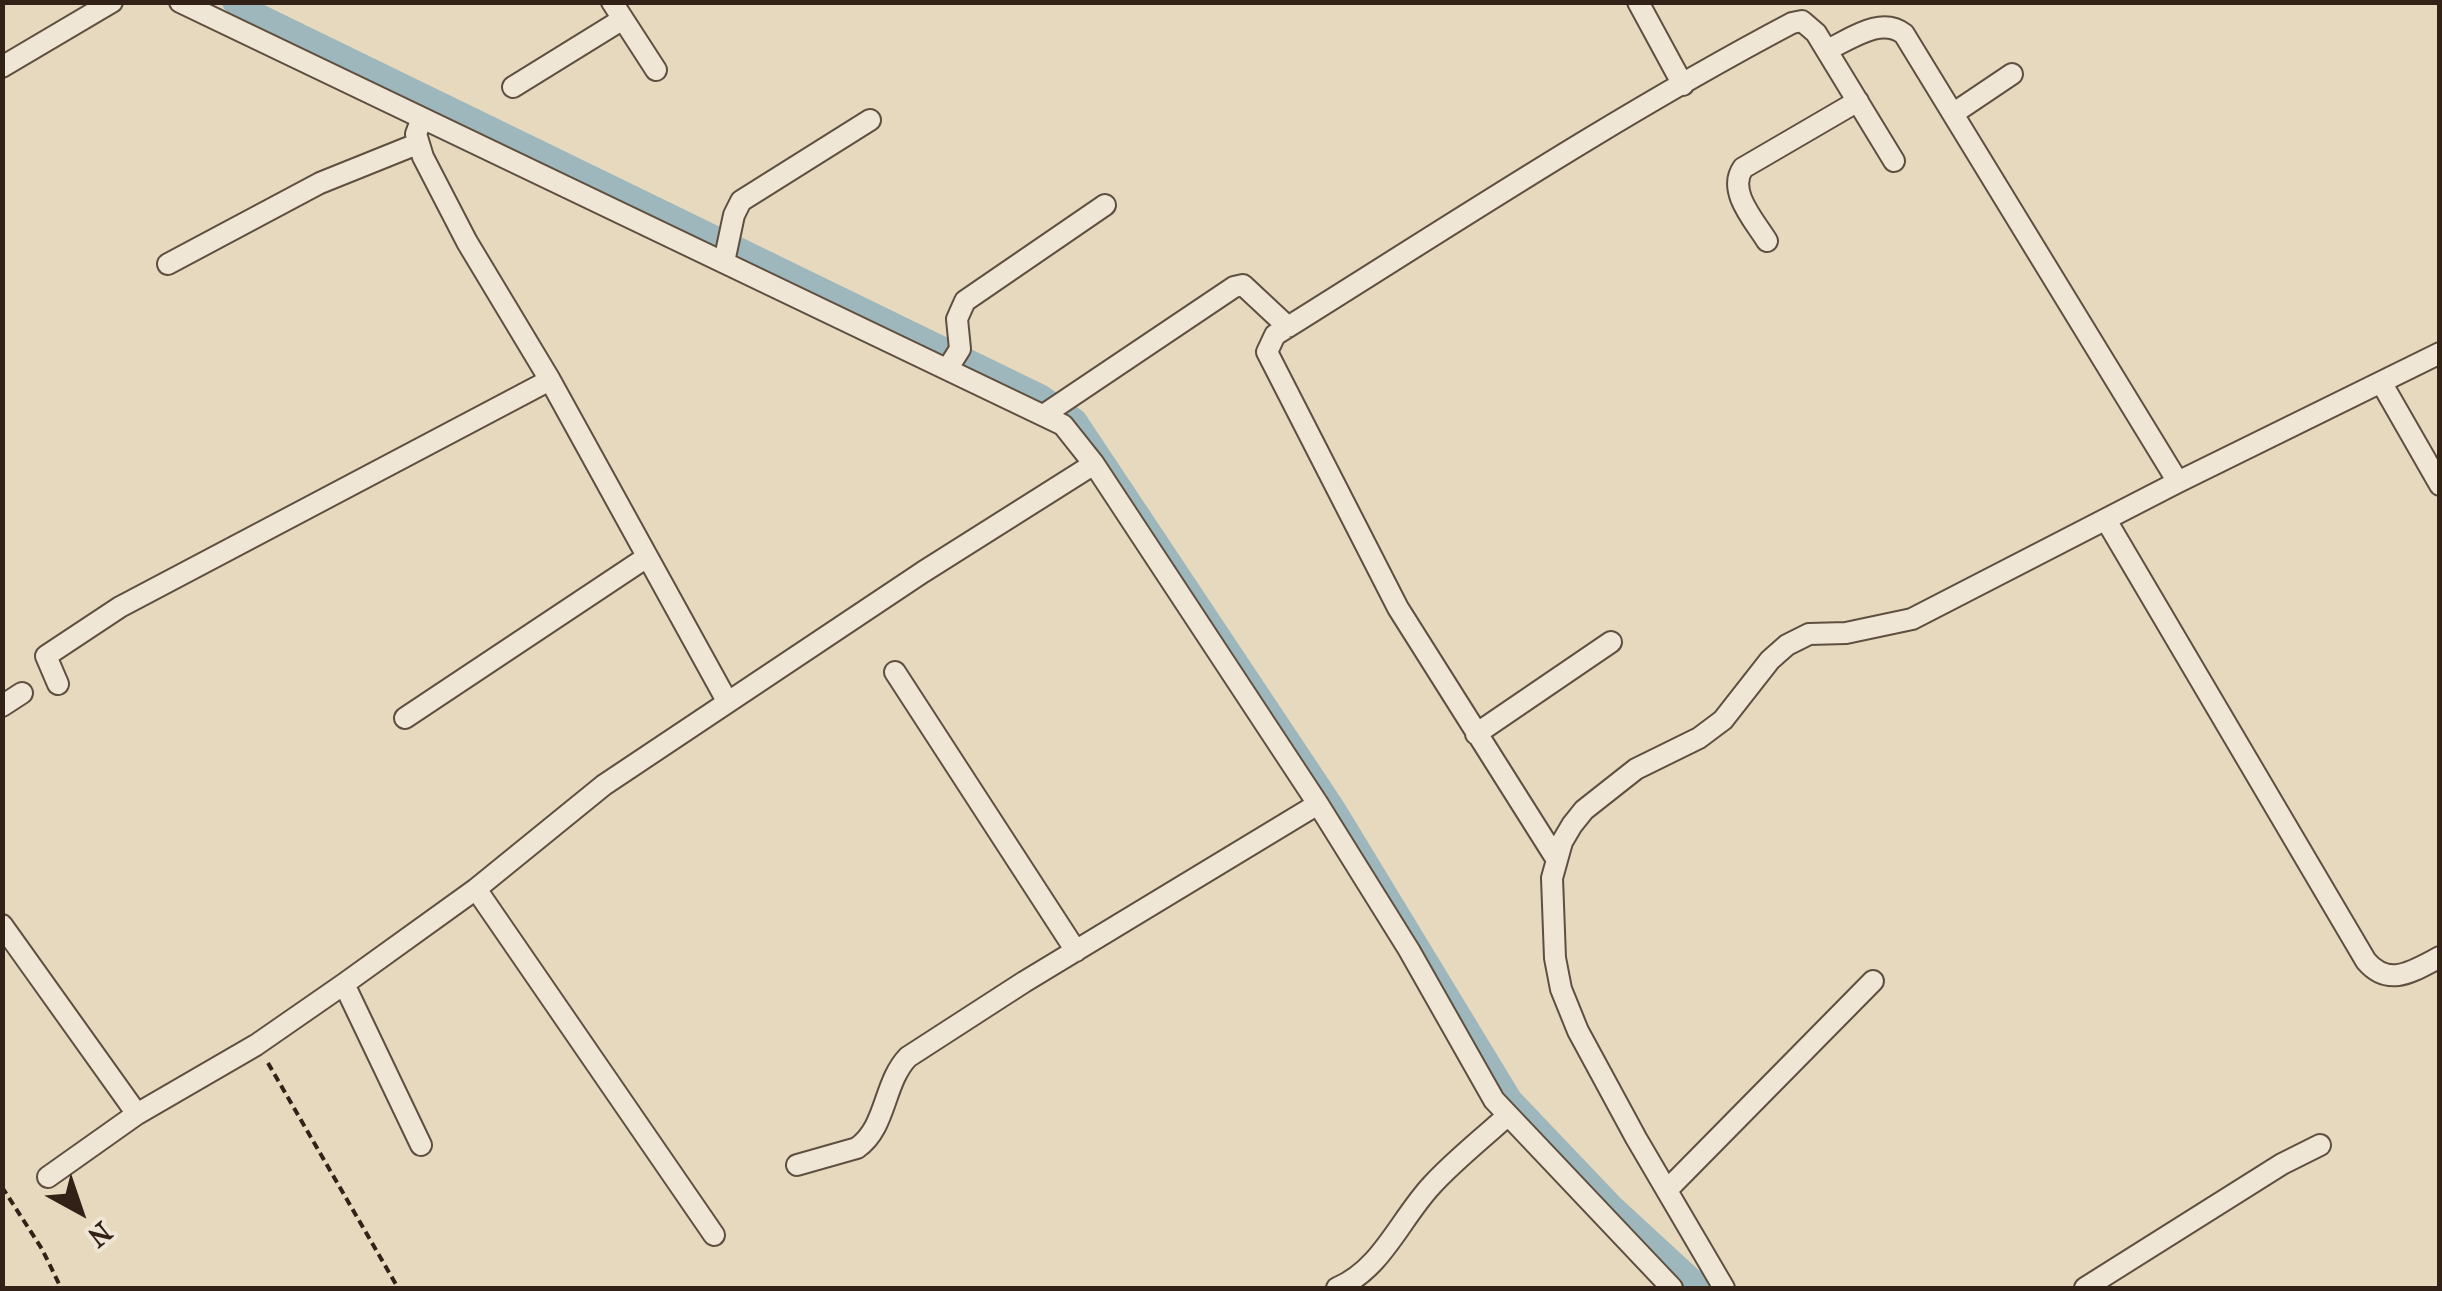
<!DOCTYPE html>
<style>
body{margin:0}
#map{position:relative;width:2442px;height:1291px;overflow:hidden;background:#e7d9be;font-family:"IM FELL French Canon",serif}
canvas{display:block}
.frame{position:absolute;inset:0;border:5px solid #322117;pointer-events:none}
.north{position:absolute;left:30px;top:1161px;width:100px;height:100px;-webkit-text-stroke:8px #efe6d5;paint-order:stroke;rotate:140deg;font-size:28px;font-weight:700;line-height:40px;text-align:center;color:#322117}
.north::after{content:'';display:block;margin:auto;width:35px;height:45px;background:#322117;clip-path:polygon(50% 0,100% 100%,50% 72%,0 100%)}
</style>
<div id="map">
<canvas width="2442" height="1291"></canvas>
<div class="frame"></div>
<div class="north">N</div>
</div>
<script>
const context = document.querySelector('canvas').getContext('2d');
context.lineJoin = 'round';
function trace(path, color, width, dash) { context.strokeStyle = color; context.lineWidth = width; context.lineCap = dash ? 'butt' : 'round'; context.setLineDash(dash || []); context.stroke(path); }
const canal = new Path2D(`
 M233,2l809,394 34,24 257,386 178,293 102,107 89,82`);
const path = new Path2D(`
 M268,1063l130,225
 M2,1187l40,62 19,39`);
const street = new Path2D(`
 M180,2l883,423 31,39 224,340 91,146 85,150 178,188
 M612,2l44,68
 M1638,2l45,83
 M1827,50c24,-11 54,-34 77,-16l274,448
 M2,67l110,-65
 M513,87l110,-68
 M1954,113l58,-39
 M422,118l-6,16 7,23 44,85 83,138 177,321
 M1767,241c-13,-21 -40,-50 -24,-73l115,-67
 M724,262l10,-47 7,-14 129,-81
 M168,264l152,-81 97,-39
 M948,368l12,-19 -3,-30 8,-18 140,-96
 M2381,382l59,103
 M1045,414l189,-127 9,-2 45,42
 M2106,520l260,441c23,27 47,10 74,-4
 M895,672l181,279
 M58,684l-12,-28 74,-49 430,-227
 M2,706l20,-13
 M405,718l242,-161
 M1476,734l135,-92
 M1557,860l-159,-252 -131,-256 8,-17c170,-106 339,-218 517,-312l10,-2 14,12 78,128
 M476,889l238,346
 M2,925l135,189
 M344,984l77,161
 M797,1165l60,-17c30,-21 26,-65 51,-91l116,-75 294,-178
 M48,1177l89,-63 119,-69 88,-61 132,-95 128,-104 319,-213 171,-108
 M1667,1190l206,-209
 M1337,1288c45,-19 63,-69 95,-103 23,-25 50,-46 75,-69
 M1724,1288l-88,-150 -58,-107 -17,-42 -6,-31 -3,-80 10,-36 10,-17 12,-15 52,-41 63,-31 24,-18 47,-60 17,-15 22,-11 37,-1 66,-14 266,-137 262,-129
 M2085,1288l197,-124 38,-19`);
trace(canal, '#9db7bd', 22);
trace(street, '#5f4f41', 24);
trace(path, '#322117', 4, [8, 5]);
trace(street, '#efe6d5', 20);
</script>
